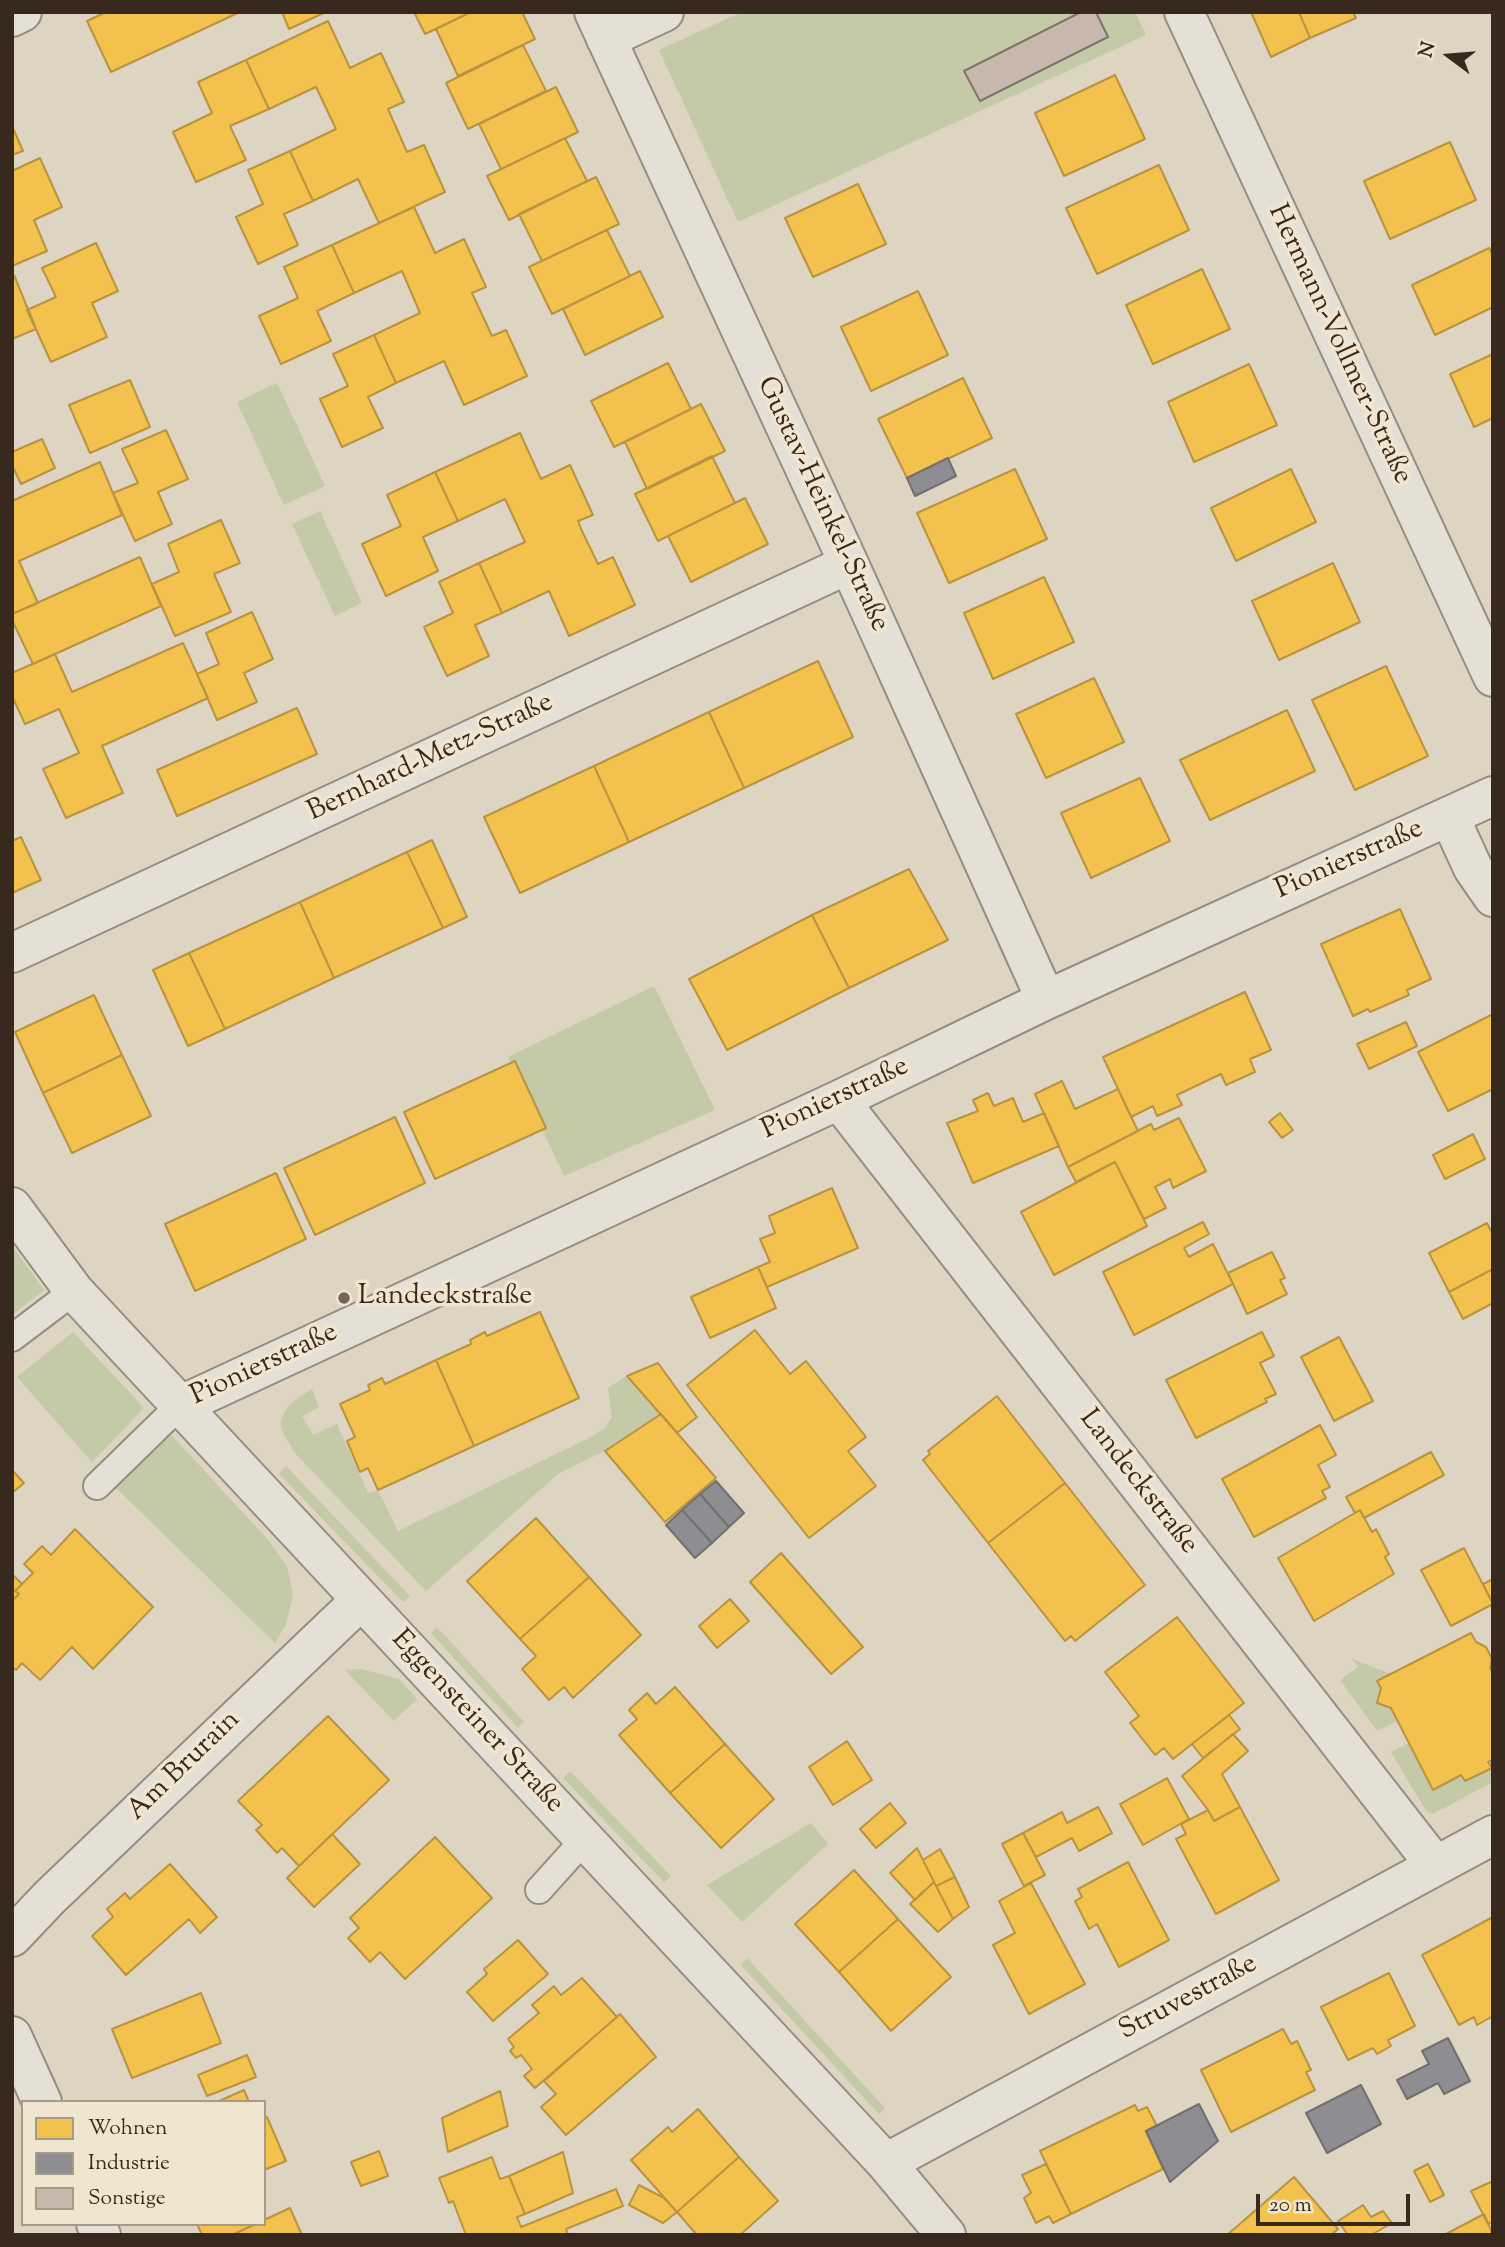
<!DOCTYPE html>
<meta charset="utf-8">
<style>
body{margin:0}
#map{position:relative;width:1505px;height:2247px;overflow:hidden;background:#ddd4c1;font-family:"Sorts Mill Goudy",serif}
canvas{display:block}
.frame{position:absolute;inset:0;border:14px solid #37291e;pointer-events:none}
.legend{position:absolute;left:21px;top:2100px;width:245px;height:126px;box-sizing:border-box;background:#f0e6d0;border:2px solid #a69a89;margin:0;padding:9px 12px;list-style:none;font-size:21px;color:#37291e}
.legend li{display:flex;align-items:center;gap:14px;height:35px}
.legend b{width:35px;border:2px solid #a69a89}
.north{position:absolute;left:1414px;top:21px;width:70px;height:70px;-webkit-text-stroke:5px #f0e6d0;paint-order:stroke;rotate:286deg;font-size:19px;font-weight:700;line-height:28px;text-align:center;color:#37291e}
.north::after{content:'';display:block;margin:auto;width:24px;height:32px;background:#37291e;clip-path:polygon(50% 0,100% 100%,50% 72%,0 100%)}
.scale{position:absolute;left:1256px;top:2194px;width:154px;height:32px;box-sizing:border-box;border:4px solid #37291e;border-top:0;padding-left:9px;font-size:21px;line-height:24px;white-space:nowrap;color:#37291e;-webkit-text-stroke:5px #f0e6d0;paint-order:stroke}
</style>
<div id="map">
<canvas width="1505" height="2247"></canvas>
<div class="frame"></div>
<ul class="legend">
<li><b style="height:19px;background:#f2c14e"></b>Wohnen</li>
<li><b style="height:19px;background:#8d8d92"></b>Industrie</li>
<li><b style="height:19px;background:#c8b7ac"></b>Sonstige</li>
</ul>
<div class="north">N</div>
<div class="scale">20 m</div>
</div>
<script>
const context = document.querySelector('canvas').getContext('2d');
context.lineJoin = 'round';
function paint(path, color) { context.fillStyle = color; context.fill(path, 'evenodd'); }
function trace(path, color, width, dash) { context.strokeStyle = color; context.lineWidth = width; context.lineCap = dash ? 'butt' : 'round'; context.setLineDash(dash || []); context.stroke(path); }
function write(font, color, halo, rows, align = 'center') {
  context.font = font + ' "Sorts Mill Goudy",serif'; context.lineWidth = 7; context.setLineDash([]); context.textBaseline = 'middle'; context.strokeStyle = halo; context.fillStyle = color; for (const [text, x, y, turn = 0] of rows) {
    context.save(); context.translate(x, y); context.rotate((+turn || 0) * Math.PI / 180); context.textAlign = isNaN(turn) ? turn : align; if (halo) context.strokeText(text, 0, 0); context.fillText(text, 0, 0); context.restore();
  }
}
const green = new Path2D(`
 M742,12h393l11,23 -408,187 -79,-172z
 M277,383l48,103 -41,19 -47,-103z
 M320,511l42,92 -27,13 -43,-92z
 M654,986l61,124 -151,66 -56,-119z
 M12,1246l32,44 -32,25z
 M73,1332l71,76 -52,54 -75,-85z
 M627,1376l34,38 -56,37 -46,22 -133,118 -131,-138c-4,-7 -12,-18 -14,-26 -2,-18 18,-30 31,-38l7,18 -17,9 11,19 24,-11 31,69 10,-3 20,41 193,-94 14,-9 7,-11 -4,-29z
 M164,1427l105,114 18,25 6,29 -7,29 -11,19 -165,-161z
 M286,1466l124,130 -7,6 -124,-128z
 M437,1627l87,95 -6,6 -87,-95z
 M1352,1659l39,15 -14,7 4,7 -4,15 14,5 7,13 -21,10 -37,-51 18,-13z
 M361,1669l38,10 18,20 -23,22 -49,-51z
 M1409,1743l24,48 28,-16 4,6 26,-13 -3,-6 5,-2v22l-60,32 -7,-3 -35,-59z
 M570,1771l101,105 -7,6 -101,-104z
 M811,1823l17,21 -86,78 -35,-37z
 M747,1958l138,150 -6,6 -138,-149z`);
const homes = new Path2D(`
 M106,12h134l-129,60 -24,-51z
 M282,12h44l-37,17z
 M414,12h57l-46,22z
 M471,12h51l13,27 -77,37 -22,-47z
 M1251,12h48l11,26 -39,19z
 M1299,12h54l3,6 -46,20z
 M328,21l22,47 31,-15 23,49 -16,7 19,43 17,-7 21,47 -66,31 -21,-44 -45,22 -23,-50 46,-22 -20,-42 -47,22 -23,-49z
 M523,45l23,46 -78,38 -22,-46z
 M246,60l23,49 -39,17 16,34 -50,22 -23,-50 39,-19 -14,-31z
 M1115,75l30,64 -81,37 -29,-63z
 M556,87l22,45 -77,37 -22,-45z
 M12,126l11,25 -11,4z
 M565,138l22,43 -78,39 -22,-44z
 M1450,142l26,58 -86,39 -26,-58z
 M290,151l23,50 -29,13 14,31 -40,19 -22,-47 27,-13 -15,-34z
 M40,158l22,49 -28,13 13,31 -35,15v-95z
 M1159,165l30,65 -92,44 -31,-66z
 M596,177l23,47 -77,37 -23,-47z
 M858,184l28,60 -73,33 -28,-59z
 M414,207l21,46 29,-14 22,48 -14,6 20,43 14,-6 21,46 -63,29 -20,-44 -48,22 -22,-48 46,-22 -18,-42 -48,22 -22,-48z
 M607,230l23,46 -78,38 -23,-47z
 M96,243l22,48 -26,12 15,34 -56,25 -24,-52 29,-13 -14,-29z
 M332,245l22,48 -37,18 14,30 -50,23 -22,-48 39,-18 -14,-31z
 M1489,248l4,7v52l-58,28 -23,-50z
 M1202,269l28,60 -77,35 -27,-59z
 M640,271l23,46 -78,38 -22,-46z
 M14,275l22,54 -24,10v-63z
 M918,291l30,64 -77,36 -30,-64z
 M374,335l22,48 -28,14 15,31 -41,19 -22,-48 28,-13 -15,-32z
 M1493,354v64l-19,9 -24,-53z
 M668,363l23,46 -77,38 -23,-46z
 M1249,364l28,61 -83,37 -26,-60z
 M963,378l29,60 -85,40 -29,-59z
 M130,380l20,47 -60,26 -21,-48z
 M701,404l24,47 -78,38 -22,-47z
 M166,430l22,49 -30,13 14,32 -37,17 -22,-48 25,-10 -16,-34z
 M520,433l21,46 29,-14 23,50 -15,6 3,8 17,35 15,-7 22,48 -66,31 -20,-45 -47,22 -23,-50 46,-21 -20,-43 -47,22 -23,-49z
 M42,439l13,29 -34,16 -9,-19v-13z
 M712,456l23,47 -77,38 -23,-47z
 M100,462l22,53 -103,46 19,42 -26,11v-113z
 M1015,469l32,70 -98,44 -32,-70z
 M1291,469l25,53 -80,39 -25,-53z
 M435,472l23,49 -35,16 15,34 -52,25 -24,-52 39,-18 -14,-31z
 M745,498l23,46 -77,38 -23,-46z
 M221,520l19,43 -26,11 17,38 -56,24 -23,-52 27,-12 -11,-28z
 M140,557l21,49 -128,58 -21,-44v-6z
 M479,563l23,50 -27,12 14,31 -42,20 -23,-49 29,-14 -14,-31z
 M1333,563l27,59 -81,38 -27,-59z
 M1044,577l30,65 -81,37 -29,-66z
 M252,612l21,47 -29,14 13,29 -40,18 -20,-46 22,-10 -13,-31z
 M183,643l25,55 -106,48 21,47 -57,25 -23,-49 36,-16 -20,-44 -34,15 -13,-28v-23l43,-19 17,38z
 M818,661l35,76 -109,51 -35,-76z
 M1386,666l42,90 -73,34 -43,-90z
 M1094,678l30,64 -78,36 -30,-64z
 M297,708l20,46 -140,62 -20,-46z
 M1287,710l28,61 -105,49 -30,-60z
 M709,712l35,76 -115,54 -35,-76z
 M594,766l35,76 -109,51 -36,-76z
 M1140,778l30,63 -79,37 -30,-65z
 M21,837l20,43 -29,13v-52z
 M432,840l35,77 -24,11 -36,-76z
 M407,852l36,76 -109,50 -34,-76z
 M909,869l39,71 -99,48 -37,-73z
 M300,902l34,76 -109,51 -36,-76z
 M1400,909l31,70 -24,11 2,5 -39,17 -2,-3 -15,7 -32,-72z
 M812,915l37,73 -122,62 -38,-71z
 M189,953l36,76 -37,17 -35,-76z
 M1245,992l26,58 -21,9 5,13 -29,13 -5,-11 -44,21 5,10 -25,11 -4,-10 -22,11 -28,-60z
 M94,995l28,60 -79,38 -28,-61z
 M1493,1014v75l-45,22 -30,-59z
 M1406,1022l11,24 -48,23 -12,-25z
 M122,1055l29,61 -79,37 -29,-60z
 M515,1061l31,67 -111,51 -31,-67z
 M1062,1081l13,28 43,-20 20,42 -70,36 -33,-73z
 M988,1093l6,13 19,-8 10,24 21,-9 15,33 -86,37 -26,-60 31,-12 -5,-11z
 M1280,1113l13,17 -11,8 -13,-16z
 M395,1117l30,66 -110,52 -31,-67z
 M1179,1118l27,53 -33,17 -3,-9 -15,8 11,21 -22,11 -29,-57 -39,20 -8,-15 83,-43 3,6z
 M1473,1134l12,25 -40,20 -12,-24z
 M1115,1162l32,64 -93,49 -33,-63z
 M276,1173l30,66 -111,52 -30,-67z
 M832,1188l26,60 -91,39 -9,-20 12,-5 -10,-23 15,-6 -6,-17z
 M1203,1222l6,12 -25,14 5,9 24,-13 20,40 -99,51 -31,-63z
 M1487,1223l6,12v34l-44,23 -20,-39z
 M1272,1252l13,26 -5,2 7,14 -40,20 -19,-41z
 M758,1267l18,41 -66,30 -19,-41z
 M1493,1269v34l-30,16 -14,-27z
 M540,1312l39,86 -105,48 -38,-86 35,-16 -1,-4 15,-8 2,4z
 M755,1330l35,44 16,-13 60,76 -18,14 28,35 -67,52 -122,-153z
 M1262,1332l12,24 -14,7 16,31 -11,5 2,3 -71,36 -30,-58z
 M1339,1337l34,64 -39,20 -33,-64z
 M436,1360l38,86 -96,44 -10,-22 -8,4 -13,-31 8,-4 -15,-33 30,-14 -2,-5 14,-7 3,6z
 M658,1363l39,54 -20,16 -50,-57z
 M997,1396l68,87 -77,60 -65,-83 7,-6 -2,-3z
 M661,1414l55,64 -51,44 -60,-71z
 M1320,1425l16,30 -18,10 12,22 -8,4 4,7 -72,39 -32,-58z
 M1431,1452l13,23 -80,43 -4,-8 -5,3 -9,-16z
 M12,1470l12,13 -12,10z
 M1065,1483l80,102 -70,56 -4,-5 -6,5 -77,-98z
 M1360,1510l12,22 4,-3 13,25 -4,3 9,17 -80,47 -36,-63z
 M536,1518l53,59 -69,62 -53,-58z
 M75,1529l78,78 -60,62 -21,-22 -32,33 -18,-17 -6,7 -4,-3v-66l7,-7 -4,-3 18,-18 -9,-9 18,-18 9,9z
 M1464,1548l29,56 -42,22 -30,-56z
 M781,1553l82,94 -32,27 -81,-92z
 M12,1574l10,10 -7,7 4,3 -7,7z
 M589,1577l52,58 -68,63 -9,-11 -15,13 -27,-31 14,-13 -16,-17z
 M1493,1579v25l-10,-20z
 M730,1599l19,22 -32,27 -18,-22z
 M1177,1617l67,86 -71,56 -9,-11 -9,7 -25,-32 9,-7 -34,-44z
 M1471,1633l5,9 10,5 6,12 -2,9 3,5v87l-5,2 4,6 -27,13 -4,-6 -28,15 -42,-82 -14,-5 4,-15 -4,-7z
 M675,1687l50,57 -55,49 -51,-58 18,-16 -8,-9 18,-17 9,11z
 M1229,1715l11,14 -37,29 -11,-14z
 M328,1716l61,64 -90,86 -17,-18 -5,5 -21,-23 6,-5 -24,-24z
 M1233,1734l15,17 -26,23 18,33 -26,14 -6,-11 -26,-34z
 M847,1741l25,39 -39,25 -24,-38z
 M725,1744l49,55 -53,49 -51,-55z
 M1167,1778l22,41 -46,26 -23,-41z
 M890,1803l16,20 -30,25 -16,-19z
 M1098,1807l14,26 -33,18 -7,-13 -36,19 -13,-24 39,-21 5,11z
 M1240,1807l39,73 -63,34 -40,-75 10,-5 -5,-10 27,-14 6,11z
 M1023,1833l22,42 -21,11 -22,-42z
 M332,1834l28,30 -46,43 -27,-29z
 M435,1837l57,61 -87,81 -25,-27 -10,10 -22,-24 11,-10 -9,-10z
 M917,1848l17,34 -19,18 -25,-27z
 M940,1849l15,28 -19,9 -13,-26z
 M1128,1862l41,78 -50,27 -22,-43 -8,5 -14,-28 7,-4 -4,-8z
 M170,1864l47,53 -17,16 -11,-14 -63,56 -34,-39 21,-19 -6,-8 18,-16 5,6z
 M854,1870l44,49 -59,53 -44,-48z
 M955,1877l14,30 -16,12 -17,-33z
 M934,1882l19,37 -15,13 -28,-28z
 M1031,1883l54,101 -56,30 -36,-69 22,-12 -16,-32z
 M1493,1917v99l-16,9 -3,-8 -15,8 -37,-70z
 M898,1919l53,58 -60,54 -52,-59z
 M518,1940l30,34 -55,47 -26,-29 20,-18 -3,-5z
 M1389,1973l26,53 -27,14 3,6 -14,8 -4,-6 -25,12 -27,-53z
 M582,1978l35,39 -82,71 -11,-12 8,-7 -11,-14 -5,3 -6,-7 4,-4 -6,-8 31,-26 -7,-8 22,-19 7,9z
 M201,1993l20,50 -89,35 -20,-49z
 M620,2014l36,43 -90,78 -25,-28 15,-13 -12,-13z
 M1283,2029l8,15 6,-3 14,29 -5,2 9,18 -84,42 -30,-62z
 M247,2055l9,22 -49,19 -9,-21z
 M244,2090l5,12h-32z
 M500,2091l8,35 -60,26 -6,-34z
 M1135,2105l3,6 9,-4 10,19 -11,5 17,38 -92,45 -31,-63z
 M698,2109l41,48 -62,55 -46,-52 37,-33 4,5z
 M267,2117l19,44 -22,9v-52z
 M379,2151l9,25 -27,10 -10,-24z
 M563,2152l10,41 -48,21 -16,-38z
 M492,2157l8,22 9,-3 16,38 -8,3 4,10 95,-38 7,17 -57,23 2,6h-102l-13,-34 -4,2 -10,-25z
 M739,2157l39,44 -38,34h-43l-20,-23z
 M1046,2164l25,50 -18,9 -4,-7 -13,7 -12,-25 7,-5 -9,-18z
 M1428,2164l16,31 -14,7 -16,-31z
 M1294,2177l44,52 -7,6h-104z
 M1493,2181v40l-5,3 -17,-33z
 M639,2185l25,13 13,14 -14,11 -34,-18z
 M1363,2205l8,12 12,-6 9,12 -21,12h-23l-10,-14z
 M290,2208l12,27h-70l24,-11h8v-4z
 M1484,2214l9,21h-47v-1z
 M197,2224h51l1,3 -17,8h-30z`);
const industry = new Path2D(`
 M948,458l8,18 -41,20 -8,-18z
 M716,1481l28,32 -15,14 -29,-33z
 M700,1494l29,33 -17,16 -30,-33z
 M682,1510l30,33 -17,15 -29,-33z
 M1448,2038l22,43 -26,13 -6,-11 -31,16 -10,-19 32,-16 -7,-13z
 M1361,2085l20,39 -54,29 -21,-40z
 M1199,2104l19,37 -48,41 -24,-51z`);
const building = new Path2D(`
 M1081,12h15l12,25 -128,64 -16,-30z`);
const service = new Path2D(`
 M12,1338l62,-47
 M97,1486l82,-80
 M539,1890l45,-50`);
const minor = new Path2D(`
 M594,12l255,552 197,436
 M1184,12l309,665
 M12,17l10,-5
 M606,39l58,-27
 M1449,816l24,52 20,29
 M12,953l837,-389
 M839,1100l596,765
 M12,1207l62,84 812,872 60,72
 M179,1406l660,-306 207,-100 447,-204
 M12,1937l38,-40 311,-297
 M12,2036l30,66
 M886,2163l607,-328
 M96,2224l5,11`);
const markers = [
 [344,1298,7,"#716557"]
];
const streetNames = [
 ["Hermann-Vollmer-Straße",1338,345,65],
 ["Gustav-Heinkel-Straße",821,505,65],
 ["Bernhard-Metz-Straße",431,759,-25],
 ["Pionierstraße",1350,861,-24],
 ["Pionierstraße",836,1100,-25],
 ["Pionierstraße",265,1366,-25],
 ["Landeckstraße",1137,1483,52],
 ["Eggensteiner Straße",476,1723,47],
 ["Am Brurain",185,1767,-44],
 ["Struvestraße",1189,1999,-28]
];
const poiNames = [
 ["Landeckstraße",358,1298]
];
paint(green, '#c4c9a7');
paint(homes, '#f2c14e');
trace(homes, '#ba9340', 2);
paint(industry, '#8d8d92');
trace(industry, '#736f6f', 2);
paint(building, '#c8b7ac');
trace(building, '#7d766c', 2);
trace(service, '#948e82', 30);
trace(minor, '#948e82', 42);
trace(service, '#e5e0d6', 26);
trace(minor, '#e5e0d6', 38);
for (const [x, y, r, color] of markers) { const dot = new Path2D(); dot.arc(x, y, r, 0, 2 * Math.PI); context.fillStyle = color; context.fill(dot); trace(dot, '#f0e6d0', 2.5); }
write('28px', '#37291e', '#f0e6d0', streetNames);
write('28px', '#37291e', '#f0e6d0', poiNames, 'left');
</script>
